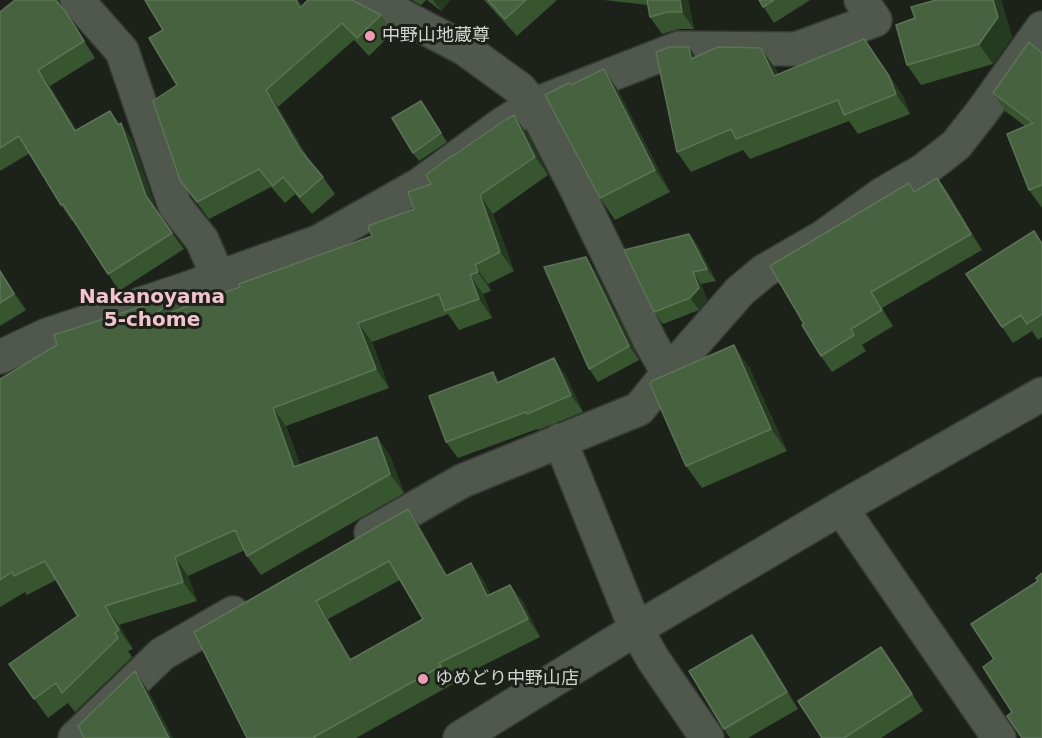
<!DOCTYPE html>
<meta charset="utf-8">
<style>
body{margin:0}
canvas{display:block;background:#1c221a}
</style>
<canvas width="1042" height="738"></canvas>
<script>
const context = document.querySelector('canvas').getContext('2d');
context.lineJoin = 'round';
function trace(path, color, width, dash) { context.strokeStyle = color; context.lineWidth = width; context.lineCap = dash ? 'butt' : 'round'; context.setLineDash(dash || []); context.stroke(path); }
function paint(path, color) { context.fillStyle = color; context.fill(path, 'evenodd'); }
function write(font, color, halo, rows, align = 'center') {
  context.font = font + ' "DejaVu Sans","Noto Sans JP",sans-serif'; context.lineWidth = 6; context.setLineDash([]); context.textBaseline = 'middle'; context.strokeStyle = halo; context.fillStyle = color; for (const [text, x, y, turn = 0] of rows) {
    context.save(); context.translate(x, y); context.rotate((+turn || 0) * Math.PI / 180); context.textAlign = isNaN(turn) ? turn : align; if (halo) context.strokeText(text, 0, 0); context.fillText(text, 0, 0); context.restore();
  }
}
const minor = new Path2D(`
 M77,0l45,51 53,155 27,34 16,37
 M372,0l93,49 55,40 13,16 43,83 74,153 18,32
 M0,357l47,-22 136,-45 135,-48 101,-57 85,-62 29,-18 146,-57 117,1 79,-29 -14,-20
 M560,440l76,189 17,30 54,79
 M841,508l158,230
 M371,533l91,-52 177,-72 29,-36 72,-82 24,-20 59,-34 58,-42 43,-25 32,-25 26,-33 60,-84
 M75,738l87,-84 71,-41
 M460,738l176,-109 205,-121 201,-114`);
const wall = new Path2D(`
 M15,0h43l3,6 15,22 19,30 -45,28 26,44 34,-19 10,13 12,16 25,72 27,37 -65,42 -45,-71 -2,1 -11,-16 -31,-52 -30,18v-159z
 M145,0h153l4,6 51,-6 28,15 12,17 -24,24 -15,-16 -76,67 30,51 15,19 12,17 -23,20 -17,-20 -10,9 -14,-16 -62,32 -29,-39 -3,-95 -14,-55z
 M412,0h14l-5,5z
 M427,0h23l-9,11z
 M484,0h73l-40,36z
 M604,0h84l6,29h-15l-17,5 -12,-17 -2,-12z
 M759,0h51l-36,23z
 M936,0h65l11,37 -19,27 -72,21 -14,-20 8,-47z
 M864,39l39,57 7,18 -52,20 -9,-13 -99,38 -7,-9 -52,22 -14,-20 12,-105 7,10 79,11 3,6z
 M1042,53v155l-13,-18 -4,-64 -20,-15 -12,-18z
 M604,69l15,23 51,100 -55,28 -15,-22 -29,-113z
 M421,101l26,41 -28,19 -6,-8z
 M514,115l13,19 21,41 -55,39 21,57 -26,13 3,7 -8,3 9,24 -33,12 -11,-16 -76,28 17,46 -103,38 14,39 77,-28 13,19 14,37 -143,82 -14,-19 -2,-6 -57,26 9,25 -78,24 14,24 -5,2 4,6 -57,55 -7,-9 -20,15 -39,-54 69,-48 -22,-36 -29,15 -2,-3 -25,15v-228l174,-83 9,12 57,-21 132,-51 42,-27 17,-25 22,-28z
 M937,178l12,16 33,56 -100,58 11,18 -31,19 4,6 -34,21 -11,-16 -17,-32 110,-133z
 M689,234l9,12 18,35 -15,3 6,16 -8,10 -36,14 -9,-12z
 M1042,243v94l-4,3 -6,-9 -19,12 -11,-16z
 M0,270l26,40 -26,16z
 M595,271l44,89 -41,22 -9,-13z
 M749,367l38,84 -85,37 -16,-22z
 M565,374l18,38 -45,18 -1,-1 -79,29 -12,-16 54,-60z
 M420,527l27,48 24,-12 12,17 7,14 20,-9 13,17 17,35 -88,44 1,3 -97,54h-109l-53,-106zM400,580l23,39 -72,40 -23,-40z
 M752,635l12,16 34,58 -50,29h-18l-6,-9z
 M893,663l30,48 -42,27h-59z`);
const shadedWall = new Path2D(`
 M296,0h2l14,25 -12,-17z
 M433,0h17l-9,11z
 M680,0h8l6,29 -12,-17z
 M993,0h8l11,37 -19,27 -14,-20z
 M864,39l39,57 7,18 -14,-20z
 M689,47l14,20 -12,-8z
 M761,48l14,20 12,27 -13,-19z
 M604,69l15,23 51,100 -15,-22z
 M38,70l12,16 37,61 -12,-16z
 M266,90l12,17 35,61 -12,-17z
 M421,101l6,8 20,33 -6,-9z
 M110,111l11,16v-4l11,17 25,72 -11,-16 -28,-71z
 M514,115l13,19 21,41 -13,-18z
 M937,178l12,16 33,56 -11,-16z
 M480,195l13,19 21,57 -14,-19z
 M689,234l9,12 18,35 -9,-12z
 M586,257l9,14 44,89 -10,-14z
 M475,265l13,19 3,7 -13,-19z
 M0,270l9,14 17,26 -12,-16z
 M693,272l8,12 6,16 -8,10 -9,-12z
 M470,275l13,19 9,24 -13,-19z
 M871,292l11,16 11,18 -11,-16z
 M358,323l14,19 17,46 -13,-19z
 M734,345l15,22 38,84 -16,-22z
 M554,358l11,16 18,38 -12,-17z
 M493,372l11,16 -7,-5z
 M273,408l13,18 21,60 -13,-19z
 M377,437l13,19 14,37 -14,-19z
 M408,509l12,18 38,66 -12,-17z
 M175,557l13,19 9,25 -14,-19z
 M471,563l12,17 17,33 -13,-17z
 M510,585l13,17 17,35 -12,-18z
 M316,601l12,18 34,59 -12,-18z
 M105,606l14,19 14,24 -14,-19z
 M752,635l12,16 34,58 -11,-17z
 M881,647l12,16 30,48 -11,-17z
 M135,671l14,21 24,46h-4z`);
const building = new Path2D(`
 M15,0h40l10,11 19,30 -46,29 37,61 35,-20 8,14 3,-2 25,73 26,37 -64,41 -45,-70 -2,1 -42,-69 -19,12v-136z
 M145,0h151l4,8 8,-8h44l29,15 -24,23 -15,-15 -76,67 35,61 22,26 -23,20 -17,-20 -10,9 -14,-17 -62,33 -17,-22 -27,-79 24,-16 -28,-47 14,-8z
 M488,0h38l-21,19z
 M647,0h33l2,12h-15l-17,5z
 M759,0h15l-11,7z
 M936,0h57l5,17 -19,27 -72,21 -11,-40 19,-7 -4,-11z
 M864,39l25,37 7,18 -52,21 -6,-15 -102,39 -5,-10 -54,23 -21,-100 13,-5h20l2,12 27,-12 43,1 13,28z
 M1029,42l13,11v132l-13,5 -22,-56 26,-11 -40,-30z
 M604,69l51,101 -55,28 -55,-103 24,-12 2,2z
 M421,101l20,32 -28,20 -21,-35z
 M514,115l21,42 -55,38 20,57 -25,13 3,7 -8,3 9,24 -34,12 -6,-17 -81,29 18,46 -103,39 21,59 83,-30 13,37 -143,82 -12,-26 -60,27 8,25 -78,24 14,24 -4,3 3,5 -56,55 -6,-10 -22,16 -25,-35 70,-49h-2l-32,-54 -31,15 -2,-4 -12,8v-201l57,-34 -3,-10 120,-39 1,2 -28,23 93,-34 -1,-3 133,-48 -4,-10 46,-17 -6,-17 23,-8 -5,-9 27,-20v1l52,-36z
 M937,178l34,56 -100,58 11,18 -31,19 3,6 -33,21 -19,-31 2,-1 -34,-58 139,-83 5,9z
 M1034,231l8,13v70l-15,10 -6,-9 -19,12 -36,-53z
 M689,234l18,35 -14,3 6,16 -9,10 -36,14 -30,-62z
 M586,257l43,89 -40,23 -45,-102z
 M0,271l14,23 -14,9z
 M734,345l37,84 -85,37 -36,-82 2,-3z
 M554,358l17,37 -44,19 -1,-2 -80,30 -17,-46 64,-24 4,11z
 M408,509l38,67 25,-13 16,33 23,-11 18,34 -89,44 2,3 -127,71 1,1h-68l-53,-106zM389,561l34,58 -73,41 -34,-59z
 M1042,573v165h-20l-15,-22 5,-4 -29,-45 11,-8 -23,-35 67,-43 -2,-3z
 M752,635l35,57 -63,37 -35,-58z
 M881,647l31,47 -68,44h-22l-24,-37z
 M135,671l34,67h-85l-6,-12z`);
const markers = [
 [370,36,6,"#f19ab4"],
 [423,679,6,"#f19ab4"]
];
const poiNames = [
 ["中野山地蔵尊",382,36],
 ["ゆめどり中野山店",435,679]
];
const neighbourhoodNames = [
 ["Nakanoyama",152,298],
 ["5-chome",152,321]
];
trace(minor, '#363c35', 36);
trace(minor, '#50584e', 33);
paint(wall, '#37552e');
paint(shadedWall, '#253b1f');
paint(building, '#47623f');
trace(building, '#5c7456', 1.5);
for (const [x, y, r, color] of markers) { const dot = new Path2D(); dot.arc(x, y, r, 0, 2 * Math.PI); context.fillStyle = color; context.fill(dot); trace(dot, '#1c221a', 2); }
write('18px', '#d0d5cf', '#1c221a', poiNames, 'left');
write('bold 20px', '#f5c2d0', '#1c221a', neighbourhoodNames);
</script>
